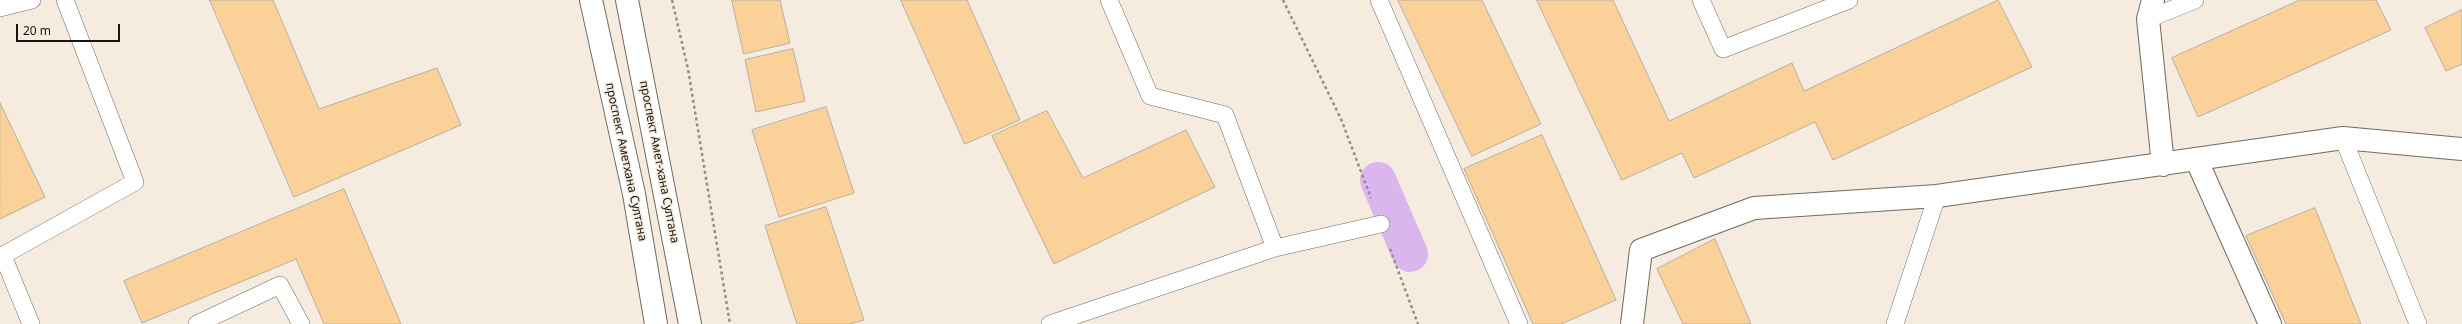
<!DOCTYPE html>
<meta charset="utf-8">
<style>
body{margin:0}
#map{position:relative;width:2462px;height:324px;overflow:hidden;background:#f5ebdf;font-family:"Noto Sans",sans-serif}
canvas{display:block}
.scale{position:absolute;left:16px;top:24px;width:104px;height:18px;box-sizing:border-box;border:2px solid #191611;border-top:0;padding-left:5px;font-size:12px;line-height:14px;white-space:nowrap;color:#191611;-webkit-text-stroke:3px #f5ebdf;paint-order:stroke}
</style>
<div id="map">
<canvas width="2462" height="324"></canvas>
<div class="scale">20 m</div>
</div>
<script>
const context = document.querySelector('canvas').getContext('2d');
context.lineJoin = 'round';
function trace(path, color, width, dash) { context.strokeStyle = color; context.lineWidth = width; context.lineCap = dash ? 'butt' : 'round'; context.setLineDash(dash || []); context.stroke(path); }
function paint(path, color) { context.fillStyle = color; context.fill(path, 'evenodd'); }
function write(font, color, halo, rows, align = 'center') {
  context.font = font + ' "Noto Sans",sans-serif'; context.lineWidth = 3; context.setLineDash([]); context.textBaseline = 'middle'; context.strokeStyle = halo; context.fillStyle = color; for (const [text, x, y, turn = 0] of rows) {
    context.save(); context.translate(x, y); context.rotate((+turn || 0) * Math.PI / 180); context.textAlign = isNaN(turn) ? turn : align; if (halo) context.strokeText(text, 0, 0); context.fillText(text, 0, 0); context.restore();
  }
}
const canal = new Path2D(`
 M1378,180l32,74`);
const building = new Path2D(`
 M210,0h63l46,109 118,-41 24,57 -167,72z
 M732,0h48l10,43 -46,11z
 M901,0h66l53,120 -55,24z
 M1398,0h84l59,124 -69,32z
 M1537,0h76l56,121 123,-58 12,28 194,-91 34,67 -199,93 -18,-38 -121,56 -12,-25 -60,27z
 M2300,0h76l15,30 -193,87 -26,-59z
 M2462,10v54l-16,7 -21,-43z
 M793,49l12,52 -49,11 -11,-52z
 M0,103l45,94 -45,22z
 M826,107l28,86 -75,24 -27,-87z
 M1047,111l36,67 103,-48 29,57 -161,77 -62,-128z
 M1542,135l74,165 -55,24h-28l-69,-155z
 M344,189l57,135h-77l-28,-65 -154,64 -18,-42z
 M826,207l38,113 -14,4h-53l-32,-98z
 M2315,208l46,116h-75l-40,-88z
 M1715,239l36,85h-68l-26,-55z`);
const path = new Path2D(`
 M672,0l16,69 42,255
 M1283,0l58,119 30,79
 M1390,249l28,75`);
const lane = new Path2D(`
 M1109,0l41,96 75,19 50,133
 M1379,0l140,324
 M1701,0l22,49 126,-49
 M0,8l32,-8
 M2148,19l47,-19
 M2343,138l75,186
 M3,256l28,68
 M0,257l135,-75 -70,-182
 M197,324l83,-39 21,39
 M1050,324l225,-76 106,-24
 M1895,324l42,-128`);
const street = new Path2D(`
 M2153,0l-5,19 15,146
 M2197,161l73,163
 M1632,324l9,-74 113,-42 183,-12 406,-58 119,11`);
const primary = new Path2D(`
 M591,0l43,194 22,130
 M627,0l63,324`);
const streetNames = [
 ["проспект Аметхана Султана",626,162,78],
 ["проспект Амет-хана Султана",659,162,79]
];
trace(canal, '#dbb5ed', 36);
paint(building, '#fad198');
trace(building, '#b8afa3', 1);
trace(lane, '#726a5f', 18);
trace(street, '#726a5f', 24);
trace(primary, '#726a5f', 24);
trace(path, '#958e85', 2.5, [3, 3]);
trace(lane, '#fff', 17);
trace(street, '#fff', 22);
trace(primary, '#fff', 22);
write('12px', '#191611', '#f5ebdf', streetNames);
</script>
